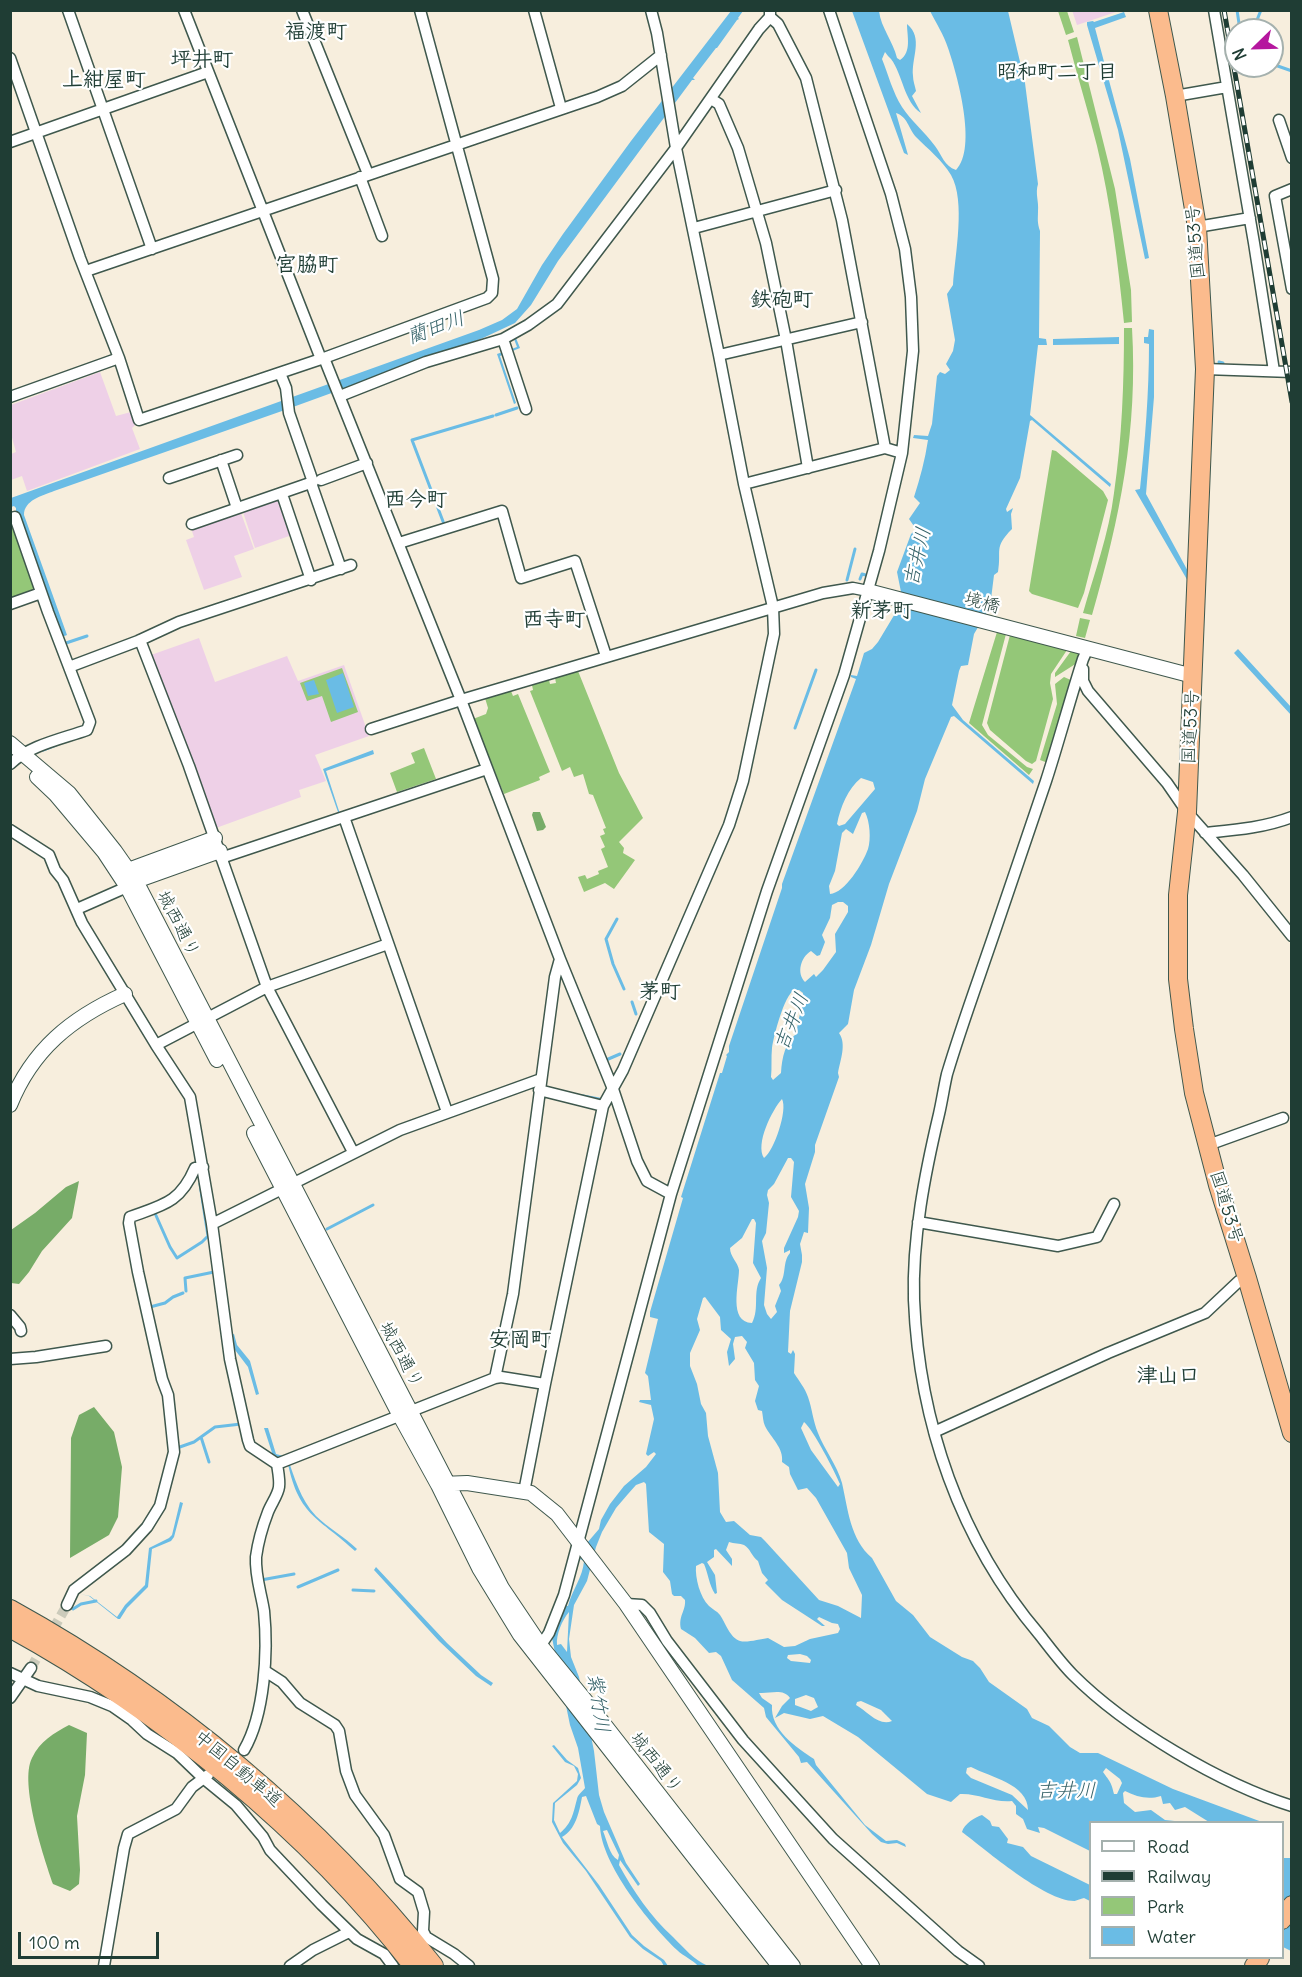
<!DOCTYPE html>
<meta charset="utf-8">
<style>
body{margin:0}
#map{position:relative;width:1302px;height:1977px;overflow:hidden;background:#f7eedd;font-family:Delius,sans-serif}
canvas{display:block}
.frame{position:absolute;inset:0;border:12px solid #1f3d34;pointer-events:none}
.legend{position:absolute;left:1089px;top:1821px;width:195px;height:138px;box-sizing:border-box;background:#fff;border:2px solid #a5b1ae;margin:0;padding:8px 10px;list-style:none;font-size:18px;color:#1f3d34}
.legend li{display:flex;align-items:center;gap:12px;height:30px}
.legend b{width:30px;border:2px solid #a5b1ae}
.north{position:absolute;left:1224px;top:18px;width:60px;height:60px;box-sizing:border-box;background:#fff;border:2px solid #a5b1ae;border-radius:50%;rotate:247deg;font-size:16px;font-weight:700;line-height:24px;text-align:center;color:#1f3d34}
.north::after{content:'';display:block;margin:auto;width:21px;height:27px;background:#b5179e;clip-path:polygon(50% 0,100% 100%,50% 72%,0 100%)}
.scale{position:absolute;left:18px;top:1932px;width:141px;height:27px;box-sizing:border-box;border:3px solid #1f3d34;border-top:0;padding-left:8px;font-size:18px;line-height:21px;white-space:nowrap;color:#1f3d34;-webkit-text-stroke:4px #fff;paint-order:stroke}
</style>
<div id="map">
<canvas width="1302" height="1977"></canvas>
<div class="frame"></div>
<ul class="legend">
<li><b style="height:8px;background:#fff"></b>Road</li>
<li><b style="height:8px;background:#1f3d34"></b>Railway</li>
<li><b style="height:16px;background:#94c778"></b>Park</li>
<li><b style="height:16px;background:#6abce5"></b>Water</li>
</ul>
<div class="north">N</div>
<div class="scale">100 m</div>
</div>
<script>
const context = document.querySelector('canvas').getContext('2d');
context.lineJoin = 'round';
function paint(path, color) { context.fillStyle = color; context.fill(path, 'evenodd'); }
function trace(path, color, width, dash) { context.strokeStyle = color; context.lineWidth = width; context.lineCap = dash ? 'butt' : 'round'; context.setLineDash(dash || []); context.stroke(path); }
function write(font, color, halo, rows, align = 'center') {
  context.font = font + ' Delius,"Klee One",sans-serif'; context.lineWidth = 4.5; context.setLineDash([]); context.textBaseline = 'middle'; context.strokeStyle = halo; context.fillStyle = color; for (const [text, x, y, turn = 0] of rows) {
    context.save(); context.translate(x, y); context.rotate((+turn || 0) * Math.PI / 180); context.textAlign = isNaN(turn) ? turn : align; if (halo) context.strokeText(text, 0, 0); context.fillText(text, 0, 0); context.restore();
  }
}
const built = new Path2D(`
 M1072,10l47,1 -42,14z
 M100,372l16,44 15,-4 4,13 -3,3 8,21 -113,42 -5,-15 -11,4v-26l5,-2 -5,-18v-29z
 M277,499l4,2 11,34 -37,13 -12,-36z
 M241,513l13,36 -20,7 8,21 -38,13 -18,-50 8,-3 -3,-9z
 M199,638l16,44 72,-26 11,25 46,-16 25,71 -54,19 11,26 -27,9 2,7 -85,31 -65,-173z`);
const green = new Path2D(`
 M1058,11h9l7,21 -8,3z
 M1077,37l38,152 16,101 1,32 -8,1c-6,-60 -13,-119 -27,-177 -9,-36 -20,-71 -29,-106z
 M1124,328h8c6,102 -12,190 -40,287l-9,-2c11,-39 26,-79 31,-120 8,-55 10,-109 10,-165z
 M1052,450l4,1 47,40 5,9 -24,93 -6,15 -46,-14 -3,-3z
 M11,524l3,2 22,59 -3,5 -22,8z
 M1080,618l10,2 -5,18 -9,-2z
 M997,632l9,2 -24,91 6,10 39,32 6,2 -4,6 -60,-52z
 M1010,635l57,15 -16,24 -1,9 3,16 -17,62 -4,3 -6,-3 -36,-31 -3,-7z
 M1071,651l10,2 -4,10 -22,14v-4z
 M342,668l16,44 -27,10 -9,-26 -15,5 -7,-18z
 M578,671l41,102 24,45 -24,24 5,6 -1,5 12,7 -21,29 -9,-6 -21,9 -6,-15 7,-2 2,4 12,-5 -1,-3 10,-4 -7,-18 4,-2 -5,-11 5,-2 -2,-5 3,-1 -13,-33 -4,-1 -6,-20 -9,3 -4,-10 -8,4 -32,-80 3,-1 -1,-5 17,-5 1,4 6,-1 -1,-5z
 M1064,677l9,4 -25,82 -8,-3 17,-56 -2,-20z
 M511,691l2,5 5,-2 32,78 -11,5 1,3 -36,14 -31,-75 13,-5 2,-6 -3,-10z
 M424,748l12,31 -39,13 -7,-19 25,-10 -4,-10z`);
const forest = new Path2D(`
 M533,812h7l6,15 -3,3 -6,1 -5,-16z
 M79,1181l-7,37 -30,33 -13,21 -10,12 -8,-1v-53l24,-17 31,-26z
 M94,1407l20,25 8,35 -4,50 -9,18 -39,23 1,-120 8,-23z
 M69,1725l18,8 -2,42 -8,41 3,54 -1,14 -9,7 -17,-7c-9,-26 -34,-101 -21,-126 8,-17 22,-25 37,-33z`);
const water = new Path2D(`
 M731,11h12l-5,7 1,1 -2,1 -20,28h-1l-23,30 2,2h-3l-134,181 -27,44 -16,18 -32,15 -201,73 -228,80c-12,5 -30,9 -30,24l43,120 -5,2 -46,-125v-4l-2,-2 -3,1v-9l468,-168 23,-10 15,-11 25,-44 21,-31 68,-93z
 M852,11h27c2,17 14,30 18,47l3,2c12,-8 7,-24 7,-36 17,14 4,34 6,52 0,5 2,10 3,15l-4,5 9,17c-17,-11 -18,-38 -30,-54 -2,-2 -4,-4 -6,-7l-3,7c6,15 11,34 20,48 9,14 23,25 33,39 7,9 9,20 21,24 22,-22 1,-96 -8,-122 -4,-13 -12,-25 -18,-37h78l17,72 13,101c-3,10 1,17 0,27 0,8 -1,11 2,20l-1,107 7,1 1,6h-9l-8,70 81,69 -1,3 -78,-67 -2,1 -10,57 -14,31 1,3 6,-4 -2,6 1,15c-19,19 -10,21 -14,43l-4,3 -4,32 -16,27 -6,31 -7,1 -2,5 -7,34 11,15 71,61 -1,3 -79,-68 -3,1 -26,62 -8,32 -28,73 -18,61 -17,45 -6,34 -9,9c8,11 1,28 -1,40l1,4 -24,68v7l-10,32 4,24 -1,25 -4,-1 -4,12 2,11v7l-12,49 -2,41 3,2 2,-4 2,4 -1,19c5,8 11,15 14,24 4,11 5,24 10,36 6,16 19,32 24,50 6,26 8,56 30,75l24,43 17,14 17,22 32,20 11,4 7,7 9,14 38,27 5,9 17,8 21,21 10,6h18l75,36 89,33h-53l-24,-15 -10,3 -5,-7 -7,1 -2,-8c-13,4 -24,1 -36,-5l-2,2 1,10 11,9 16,-2 14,10 19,2h-94v29l-46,-23 -6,-1 2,6 -13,-4 -4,-10 -7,-5v-8l-4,-5c-18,2 -34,-8 -52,-7l-9,8 -24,-8 -69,-57 -35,-21 -13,3 -26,-6 -9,5 7,-12 8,-8c-7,-10 -20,-4 -31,-5l3,5 10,7c-2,25 24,42 42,54l2,6 49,60 21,16 11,-1 8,4 1,3 -9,-4 -9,1 -7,-2 -9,-8 -65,-72 -6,1 -2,-6 -33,-40 -2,-9 -32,-28 -11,-24 -5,-4 -7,1 -14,-15 -14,-9c-3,-13 5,-18 4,-29l-4,-4h-7l-2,-2 -2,-13 -7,-9 1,-28 -15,-12 -3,-48 -2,-2 -8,3 -8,9 -12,14 -14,24 -6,15 -9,34 -13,24 -5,34 2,18 8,20 15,74 5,44 5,17 22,51 14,21 -2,2 -18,-26 -1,5c15,27 31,51 54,72 12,12 20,22 35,29h-10c-5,-6 -15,-10 -21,-16 -27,-26 -76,-86 -77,-124l-3,-2 -11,-28 -4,1c-3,16 -6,32 -20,40l37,48 33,50 12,11 20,14 4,6h-4l-3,-5 -18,-12 -13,-12 -44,-66 -23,-28 -11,-21 1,-19 24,-22 1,-7 -4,-8 -9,-4 -13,-16 2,-1 13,15 11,8 3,10 -4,7 -22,18 -1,17 6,13c12,-10 13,-19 17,-34 1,-5 5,-7 8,-11l-7,-40 -8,-23 -18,-87 10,-33 6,1c4,-16 15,-29 16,-45l-4,-2 7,-16 12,-14 2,-9 9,-16 14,-18 22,-19 10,-13 -2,-2 -6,4 -2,-2 8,-35 -3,-14 -12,-3 1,-2h11l-3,-24 -3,-3 13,-54 -8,-2v-5l33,-114 -2,-1 39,-124h2l5,-17 -1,-1 3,-3v-6l53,-158v-4l74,-205 -5,-2v-2l6,1 7,-23 8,-4 6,-7 21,-35 2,-15 -4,-20 14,-38 5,-5 -7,-10 11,-16 -6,-6c6,-19 11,-37 14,-57l-15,-2 1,-3 14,1 4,-12 5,-48 3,-4 5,2 5,-4 -4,-6 7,-13 2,-11 -8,-46 6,-9c2,-30 13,-84 -2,-110 -9,-15 -23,-26 -35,-38 -8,-9 -8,-20 -20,-24l12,42 -4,-2zM861,778l12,4 2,7 -30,35 -6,2 -2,-2c3,-16 11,-36 24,-46zM865,812c5,10 6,27 3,37 -5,14 -23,44 -38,45l-1,-8 6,-15 7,-38 4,-4 7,5 9,-21zM838,902h5l5,4v6l-13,22 1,18 -13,18 -7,7 -2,-3 -9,8c-9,-9 -4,-25 6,-31l6,5 3,-1 5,-13 -3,-7 8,-17 2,-13zM794,990h5l4,3c1,14 -6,25 -6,40 -12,10 -15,24 -16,40l-8,7 -2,-3c1,-9 0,-20 1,-29 2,-13 12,-52 22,-58zM782,1099c6,11 -8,52 -18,59 -9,-14 8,-48 18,-59zM788,1158h3l3,4 -3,35 8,14 -1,6 -14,31v5l6,-3v3c-8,9 -3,23 -11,32l2,6 -6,15 2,6 -6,7 -4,-5 -3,-9 3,-37 -5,-27 4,-8 3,-30 -2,-8 1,-5 6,-6zM752,1219h2l2,4 -3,40 8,15c-9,14 -1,30 -9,45 -24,-1 -13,-38 -13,-53 -1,-8 -9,-13 -9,-22l12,-10zM705,1297l15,20 1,13 10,9 -4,13 2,14 6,-7 -2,-15 2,-7 7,-1 5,6 -2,6 9,15 1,17 4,6 -4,15 3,9 4,1c1,5 1,11 3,15 6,12 19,22 17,36l7,5 1,7 8,16 9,-2 9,10 31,55 2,15 13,27 -1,23 -23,-12 -19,-6 -54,-59 -4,-4 -11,-2 -16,-14 -8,1 -6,-10 -2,-39 -10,-37 -2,-23 -5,-9 -4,-20 -7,-18v-13l10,-23 -3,-11 6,-21zM804,1422c9,7 31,50 36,62l-2,3 -27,-37 -10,-22zM729,1542c5,2 11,1 15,3 6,3 8,12 14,16l4,12 6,7 -3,3 17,17 40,26h3l-8,-7 2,-2 13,6 6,1 2,5 -2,4 -28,6 -15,7 -11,1 -16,-9c-8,1 -21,5 -28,3 -10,-3 -15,-19 -20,-26 -3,-4 -8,-6 -11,-9 -9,-9 -14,-28 -13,-40l6,-3 2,1c4,9 5,21 11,30l2,-1 -2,-18 -8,-13 7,-5v-7l2,-1 16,17v-7l-6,-9zM569,1612l-2,40 -6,-8 -4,1c-1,-10 5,-25 12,-33zM800,1654l7,2 4,4 -1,3 -19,-2 -4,-3 1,-3zM806,1695l8,3 4,9 -7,4 -16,-6v-6zM861,1701l20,9 11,11c-13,6 -25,-10 -36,-16l1,-3zM971,1767c19,10 57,17 57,43l-16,-15 -41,-17 -5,-5 1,-5zM1106,1768l14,11 2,4 -5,11h-3c-3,-13 -4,-12 -11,-22zM607,1830l12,25 -1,5c-9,-5 -11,-20 -15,-29z
 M1124,12l2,5 -31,11 35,131 19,99 -4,1 -27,-129 -31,-105v-3l6,-1 1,1z
 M1149,329l5,1v67l-8,97 44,81 -1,8 -54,-93 5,-1c5,-48 9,-96 9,-145l-5,-1v-6h4z
 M1119,337v7l-66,1v-6z
 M516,338l4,10 -20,8 16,47 -2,1 -17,-50 20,-7 -3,-8z
 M1238,649l53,58v8l-57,-62z
 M343,673l11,34 -17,6 -11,-33z
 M314,680l5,14 -11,2 -4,-13z
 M373,750l1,4 -48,17 14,43 -1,1 -16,-46z
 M234,1334l3,11 13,16 9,33 -3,1 -8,-28 -16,-21 -3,-11z
 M264,1428h4l8,26 11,3c8,21 13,42 29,59 12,12 29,21 41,33l-2,2c-35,-33 -56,-34 -67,-87l-14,-5z
 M180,1502l3,1 -9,34 -3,4 -19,8 -4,38 -21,21 -7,11h-2l-29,-23 -9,-2 10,2 27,21 8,-12 20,-20 4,-37 20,-10 3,-3z
 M376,1567l71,76 34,32 12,8 -2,3 -15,-10 -37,-35 -65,-71z
 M982,1815l8,6 2,5 7,1 9,12 -1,4 16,4 8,9 59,29v16l-6,-3c-1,0 -9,3 -9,3 -29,1 -89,-51 -113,-69 2,-8 13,-15 20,-17z
 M1282,1858h9v93l-8,-4z`);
const stream = new Path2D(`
 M1237,10l3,20
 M1253,30l8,-20
 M1272,64l20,7
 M1219,362l4,1
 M496,415l21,-7
 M442,526l2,-2 -32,-84 81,-24
 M860,579l2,-5 7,2
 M847,580l8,-31
 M66,643l21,-7
 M795,728l21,-58
 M43,750l13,-5
 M617,919l-11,20 7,25 11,25
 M632,1002l4,12
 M606,1060l14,-6
 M583,1096l16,3
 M154,1211l16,36 7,11 25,-16 6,-6 -8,-52
 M327,1229l46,-24
 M186,1291l-1,-13 29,-6
 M150,1307l15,-4 8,-6 10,-4
 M201,1437l8,25
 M177,1448l17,-6 21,-15 26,-3
 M261,1580l33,-6
 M298,1587l40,-17
 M353,1590l21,1
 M73,1609l8,-5 15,-3`);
const minorTunnel = new Path2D(`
 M31,1668l36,-63`);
const minor = new Path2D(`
 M68,10l84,239
 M184,10l137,349
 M302,10l66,164
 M534,10l27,98
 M1214,10l40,233 20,128
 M770,17l8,7 28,54 36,142 43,228
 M10,58l70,200 39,100 20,62 185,-62 163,-60 5,-5 1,-14 -3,-11 -70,-258
 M1175,96l52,-9
 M711,99l8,5 19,44 28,95 20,97 22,128
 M1279,120l13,38
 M10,142l198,-70
 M360,177l22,59
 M1292,189l-17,7 17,93
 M1197,227l53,-9
 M694,228l142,-38
 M86,271l511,-174 25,-11 39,-31
 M503,339l23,70
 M719,355l143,-33
 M324,358l137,342 99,259 53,130 24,72 10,20 24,13
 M1205,369l87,3
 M340,396l86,-34 77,-23 25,-14 29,-21 119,-156 83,-119 11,-12v-7
 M10,397l109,-39
 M221,460l16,48
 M169,478l68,-23
 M321,480l46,-17
 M311,483l30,86
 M744,484l141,-36 17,5
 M282,494l29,86
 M10,519l5,-2 33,95 42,110 -3,8c-25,9 -57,15 -77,34
 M192,524l121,-42 -24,-69 -3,-25 -6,-15
 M399,543l103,-32 19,67 54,-17 31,95
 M10,604l31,-11
 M140,640l49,126 78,221 86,165
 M1087,650l-4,9c-13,40 -24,82 -37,122 -17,51 -35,102 -52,153 -16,47 -33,93 -47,140 -3,13 -5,27 -8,40 -14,59 -27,125 -25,186 5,122 46,241 125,334 11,14 22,29 34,41 53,53 148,109 219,131
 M69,667l69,-26 41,-19 172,-57
 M1083,669v12l5,10 79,92 20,29 56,63 49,61
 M371,729l90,-29 362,-107 30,-5 15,3
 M344,817l103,295
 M10,830l39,25 6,15 8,10 19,43 74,122 34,52 22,127 18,135 18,81 2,6 27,18
 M1205,833c30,-3 58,-5 87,-16
 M221,858l266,-89
 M77,909l50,-22
 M156,1045l111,-58 121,-43
 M539,1090l64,16
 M1208,1145l75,-27
 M918,1222l140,24 39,-9 17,-33
 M212,1224l188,-94 141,-51
 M10,1315l10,12 1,4
 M10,1359l26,-2 70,-11
 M495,1378l18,-84 42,-317 5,-18
 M934,1432l174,-79 97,-40 34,-32 8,-3
 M277,1464l218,-86 6,-1 44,7
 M524,1492l21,-108 58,-278 20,-36 106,-245 14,-44 31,-147 -1,-27 -29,-123 -25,-129 -43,-207 -19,-115 -6,-23
 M626,1604l16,1 8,8 17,28 76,99 90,99 125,112 21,15
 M67,1605l7,-15 52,-40 21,-23 13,-21 14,-54 -6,-57 -6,-16 -24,-107 -9,-49 1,-6c33,-12 50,-14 65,-49l8,-1
 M537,1651l12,-18 15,-38 107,-401 96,-303 77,-216 35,-124 23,-98 11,-102 -2,-54 -6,-48 -14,-55 -62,-184
 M265,1671l17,11 18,21 35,22 4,6 7,40 9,24 29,40 16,44 18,13 6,20 -1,19 3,6 28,17 15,12
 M10,1673l28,13 52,11 22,9 20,14 15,14 30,19 26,25 33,27 27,32 7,13 52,55 35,34 27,15 9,12
 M10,1698l21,-30
 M244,1750c21,-36 24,-99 20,-139 -3,-19 -9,-35 -8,-54 2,-15 7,-32 12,-45 3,-8 10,-17 11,-25 1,-7 -1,-16 -2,-23
 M104,1966l20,-118 4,-14 48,-25 16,-22 16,-12
 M290,1966l23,-16 36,-18`);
const tertiary = new Path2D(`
 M868,591l325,85
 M10,743l59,50 46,58 21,30 366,707 39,58 49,60 203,260
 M37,777l19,18 48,57 23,35 90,173
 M121,875l7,-5 87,-32
 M129,886l7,-5 84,-30
 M10,1105c22,-55 61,-87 115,-111
 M254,1133l146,283 38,69 41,83 41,67 259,331
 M441,1484l26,-1 64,10 26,21 69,90 246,362`);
const trunk = new Path2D(`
 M1158,10l17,86 22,131 8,142 -18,443 -9,83v84l6,50 10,64 24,92 29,93 45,155
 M1282,1920l10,-15
 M1254,1966l6,-8`);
const motorway = new Path2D(`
 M10,1610c163,90 308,211 423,356
 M10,1627c151,83 299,203 404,339`);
const rail = new Path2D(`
 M1224,10l68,392`);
const streetNames = [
 ["国道53号",1196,242,-95],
 ["境橋",982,603,15],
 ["国道53号",1191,727,-87],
 ["城西通り",178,924,63],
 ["国道53号",1226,1207,73],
 ["城西通り",401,1355,62],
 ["城西通り",656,1763,52],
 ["中国自動車道",238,1769,40]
];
const neighbourhoodNames = [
 ["昭和町二丁目",1057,72]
];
const waterNames = [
 ["藺田川",436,328,-20],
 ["吉井川",918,557,-77],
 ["吉井川",792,1022,-68],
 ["紫竹川",598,1703,82],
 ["吉井川",1066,1791]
];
const quarterNames = [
 ["福渡町",316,32],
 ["坪井町",202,60],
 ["上紺屋町",104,80],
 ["宮脇町",307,265],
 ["鉄砲町",782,300],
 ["西今町",416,500],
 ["新茅町",882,611],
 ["西寺町",554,620],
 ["茅町",660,992],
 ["安岡町",520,1340],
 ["津山口",1168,1376]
];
paint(built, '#eed0e7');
paint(green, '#94c778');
paint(forest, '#77ac68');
paint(water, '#6abce5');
trace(stream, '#6abce5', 3);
trace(minorTunnel, '#cccbbb', 10, [10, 5]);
trace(minor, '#3f584d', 13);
trace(tertiary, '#3f584d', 16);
trace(trunk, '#3f584d', 20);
trace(motorway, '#3f584d', 22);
trace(minor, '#fff', 10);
trace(tertiary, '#fff', 14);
trace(trunk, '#fbbb8d', 18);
trace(motorway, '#fbbb8d', 20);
trace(rail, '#1f3d34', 5);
trace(rail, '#fff', 3, [9]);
write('18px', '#1f3d34', '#fff', streetNames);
write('bold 20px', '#1f3d34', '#fff', neighbourhoodNames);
write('italic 20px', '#366369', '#fff', waterNames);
write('bold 21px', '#1f3d34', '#fff', quarterNames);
</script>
